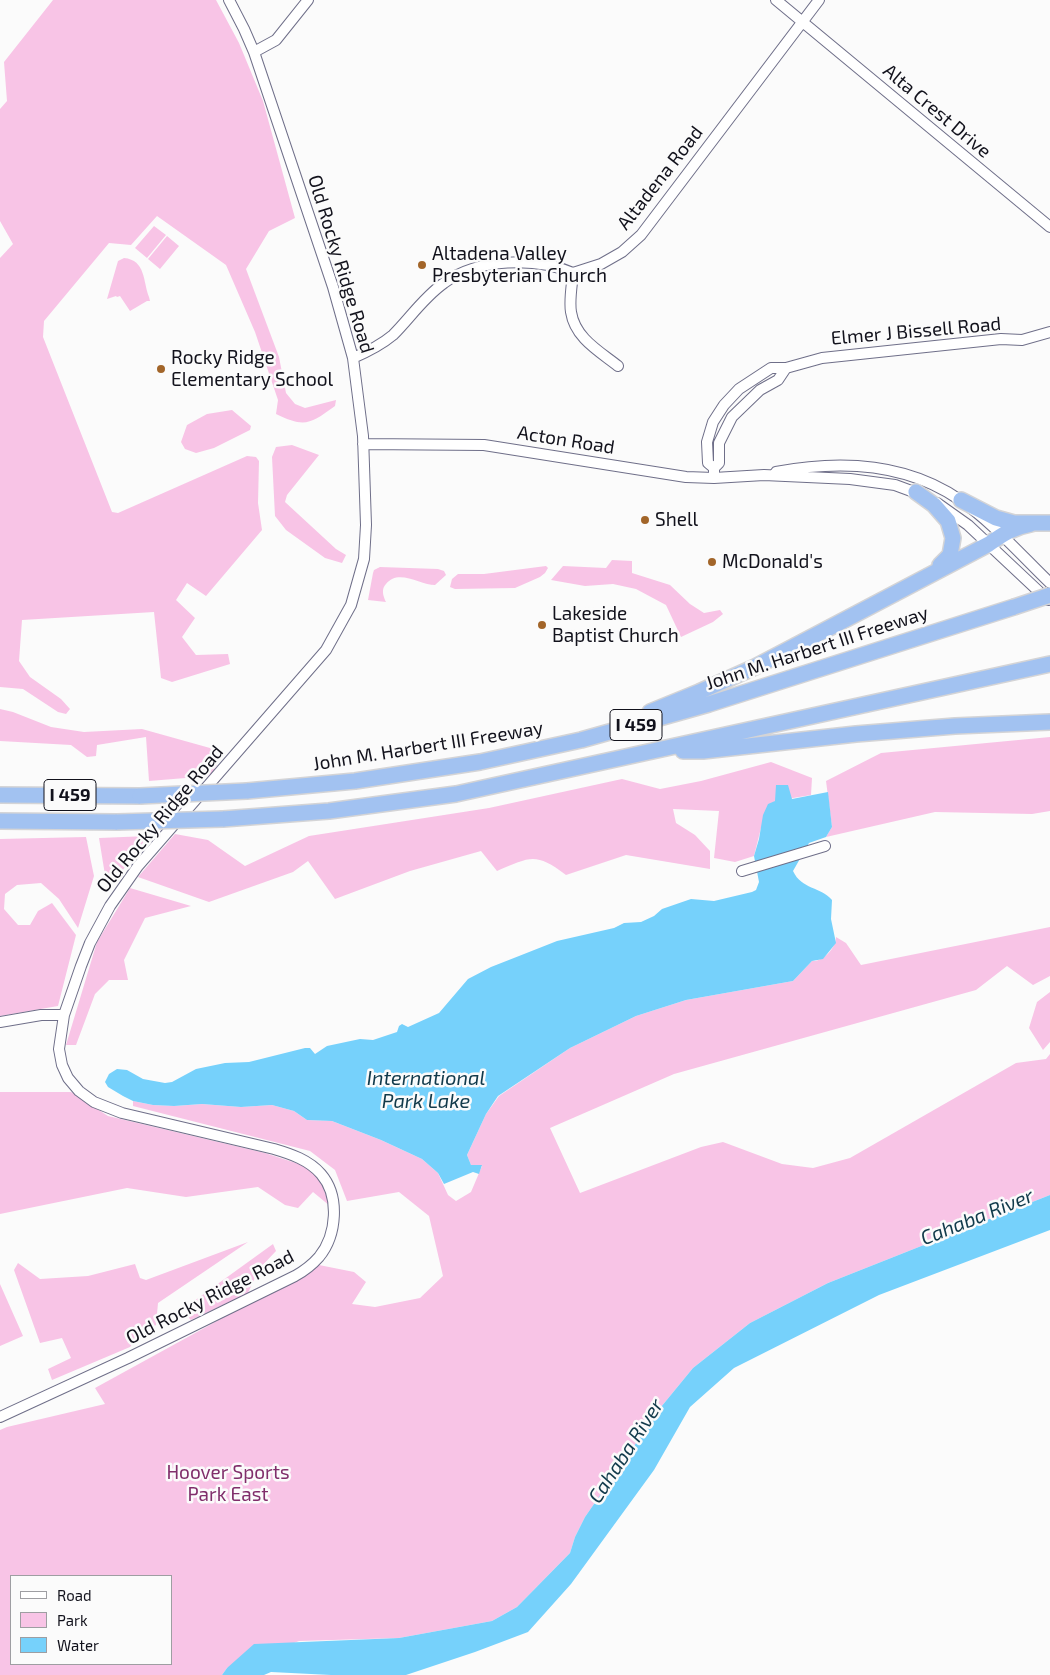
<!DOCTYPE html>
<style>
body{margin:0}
#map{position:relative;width:1050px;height:1675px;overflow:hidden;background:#fbfbfb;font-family:"Exo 2",sans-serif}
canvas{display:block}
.legend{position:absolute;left:10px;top:1575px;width:162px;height:90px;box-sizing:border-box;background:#fbfbfb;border:1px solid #9e9ea2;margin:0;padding:6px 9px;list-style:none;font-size:15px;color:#12121c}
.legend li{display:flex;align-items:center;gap:10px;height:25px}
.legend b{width:25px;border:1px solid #9e9ea2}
</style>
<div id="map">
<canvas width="1050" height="1675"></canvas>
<ul class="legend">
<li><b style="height:6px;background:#fff"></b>Road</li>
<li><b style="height:14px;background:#f8c4e6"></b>Park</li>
<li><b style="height:14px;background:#76d1fb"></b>Water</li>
</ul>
</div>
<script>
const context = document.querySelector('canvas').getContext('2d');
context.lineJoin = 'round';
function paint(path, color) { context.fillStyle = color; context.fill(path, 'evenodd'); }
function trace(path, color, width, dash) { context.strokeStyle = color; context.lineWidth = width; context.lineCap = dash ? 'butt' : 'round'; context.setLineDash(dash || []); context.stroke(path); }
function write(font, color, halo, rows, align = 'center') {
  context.font = font + ' "Exo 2",sans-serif'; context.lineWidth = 5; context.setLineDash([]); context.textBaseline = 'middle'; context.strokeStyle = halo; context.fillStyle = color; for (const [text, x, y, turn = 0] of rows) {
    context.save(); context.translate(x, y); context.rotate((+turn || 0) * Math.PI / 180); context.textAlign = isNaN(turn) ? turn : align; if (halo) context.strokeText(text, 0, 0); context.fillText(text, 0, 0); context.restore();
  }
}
const green = new Path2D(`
 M53,0h163l23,43 24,58 32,117 -26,13 -23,38 33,88 7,36 9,11 10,4 31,-8 -1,6c-25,18 -30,22 -59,8l2,-14 -23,-68 -29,-67 -69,-49 -26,29 -22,-2 -65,78 -1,16 69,175 6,1 129,-57 9,1 3,4 -1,42 4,27 -56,66 -19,-13 -11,17 19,18 -13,19 14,18 32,-1 2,10 -58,18 -11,-4 -7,-66 -132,8 -3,41 11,16 31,22 9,10 -4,5 -8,-2 -35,-23 -23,-2v-429l13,-14 -13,-23v-112l7,-8 -3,-39z
 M154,226l12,9 -19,23 -12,-10z
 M167,236l12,10 -19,23 -12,-10z
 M124,258c22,2 19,24 25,39l1,4h-3l-17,10 -10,-15 -3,1 -1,-1 -9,3 11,-38z
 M232,410l19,16 -1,4 -36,18 -18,5 -11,-4 -4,-7 6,-17 20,-11z
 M292,445l27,10 -32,40 -2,7 51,47 10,6 -4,8 -17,-5 -39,-28 -11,-14 -3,-59 4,-10z
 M612,560l20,1v12l38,12 20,19 14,9 16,-3 3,4 -10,8 -32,15 -15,-32 -30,-16 -23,-5 -28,2 -34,-6 12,-14 43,2z
 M546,566l2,2 -3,5 -5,4 -25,11 -60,1 -5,-2 2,-8 6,-5h26z
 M380,567l58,2 6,2 2,4 -11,10c-14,0 -37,-17 -49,-1 -5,5 -3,12 0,18l-18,-2 5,-27 1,-3z
 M0,709l13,3 38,15 33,5 58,-3 68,19 7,9v8l-7,11 -61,5 -3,-44 -49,8 -1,11 -9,1 -16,-12 -71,-4z
 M1050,737v74l-18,3 -97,-2 -109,25 6,-10 -6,-46 55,-28z
 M771,762l41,16 -1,17 -36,6 -14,27 -7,28 -19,6 -21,-4 5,-47 -46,-2 3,14 19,12 15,16v18l-84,-14 -60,20c-31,-23 -35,-18 -69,-4l-16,-20 -71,20 -75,28 -27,-38 -15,11 -84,30 -71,-25 37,-43 33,6 37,26 64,-30 180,-28 133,-29 38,10 41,-8z
 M148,836l-31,42 -12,-3 -6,-37z
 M86,837l8,39 -16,52 -19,-29 -18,-16 -24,2 -12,9 -1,15 14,16h12l8,-14 14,-8 24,32 -18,71 -58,10v-177z
 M130,888l61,18 -46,12 -21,42 4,20h-19l-14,14 -19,51h-10l31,-103z
 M1050,927v49l-17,9 -26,-19 -31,24 -302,84 -124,54 30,65 121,-46 22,-5 59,22 31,4 37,-10 166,-95 30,-4 4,-5v141l-222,88 -78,40 -57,45 -32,39 -76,110 -10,20 -5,16 -53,54 -25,14 -93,17 -100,3 -72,27 -5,7h-222v-245l7,-3 98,-23 -10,-16 224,-123 35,7 12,10 -14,22 23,3 45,-9 23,-22 -14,-60 -30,-24 -52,9 -12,-31 -25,-19 -177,-45v-5l20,4 21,1 28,-2 39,3 31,-2 22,6 13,9 25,1 49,19 41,19 16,14 10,22 8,6 15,-9 11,-26 -11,-1 -4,-10 19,-41 13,-18 71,-48 66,-32 50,-16 107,-19 19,-20c11,1 24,-13 24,-24l10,6 15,22zM11,1576h160v88h-160z
 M1050,992v50l-7,8 -14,-22 8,-26z
 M0,1092h71l37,24 157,37 40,13 14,11 11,29 -17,-14 -15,16 -13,-3 -27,-18 -72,10 -59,-9 -127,26z
 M248,1242l-90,61 -2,22 -18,12 -8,10 -78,33 -4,-11 23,-11 -9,-20 -22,5 -26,-73 4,-7 22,16 48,-3 47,-12 5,14 6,2z
 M273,1244l3,7 -17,18 -11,24 -57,27 -3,-3 6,-16z
 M0,1284l23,52 -23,10z`);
const water = new Path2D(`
 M776,785h12l4,14 36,-7 4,35 -6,10 -17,6 -16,28c9,19 27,15 39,29l-1,19 5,24 -13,16 -11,2 -19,20 -107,19 -50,16 -66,32 -72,48 -12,18 -19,41 4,10h11l-3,9 -6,-2 -29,12 -6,-11 -16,-14 -41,-19 -49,-19 -25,-1 -13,-9 -22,-6 -31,2 -39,-3 -28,2 -21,-1 -20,-4 -10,-5 -15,-9 -3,-5 4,-8 8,-5 10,1 16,9 22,4 7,-1 24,-13 29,-6 24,-1 56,-14h5l5,6 12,-8 33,-7 13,1 24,-8 2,-6 3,-2 6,3 31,-14 29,-34 23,-12 28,-11 38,-15 57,-13 10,-5 17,-1 13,-6 8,-7 29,-10 23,2 38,-9 4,-2 3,-8 -5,-26 5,-17 4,-24 5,-11 7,-3z
 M1050,1195v35l-171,65 -145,73 -44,39 -36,63 -83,114 -43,48 -53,20 -69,23h-75l-60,-3 -7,3h-42l5,-7 27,-24 145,-6 93,-17 25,-14 53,-54 5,-16 10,-20 76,-110 32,-39 57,-45 78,-40z`);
const minor = new Path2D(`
 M776,0l274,227
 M254,52l22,-12 32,-40
 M573,273c-1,12 -4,27 -2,39 4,26 28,39 47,54
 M353,358c14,-6 28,-13 40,-23 17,-17 31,-38 51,-52 34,-25 92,-26 129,-10l28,-9 21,-12 19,-17 178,-235
 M363,444l121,1 202,32 28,1 50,-3 86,4 45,6 27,10
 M714,468l-6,-5 -1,-21 6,-20 11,-17 15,-16 32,-21h15l36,-10 179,-19 21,1 28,-8
 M776,472c63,-12 129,-10 184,28 31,21 62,56 90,83
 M714,475v-7l5,-5v-20l13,-26 28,-27 18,-10 8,-12
 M937,503l31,22 80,75
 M742,871l83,-25
 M0,1022l41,-7h23
 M0,1417l128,-59 167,-82c9,-5 17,-11 24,-19 18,-22 21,-61 2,-83 -12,-14 -30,-20 -47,-25l-152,-36 -28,-11 -15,-11 -11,-13 -6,-13 -3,-16 5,-34 17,-49 9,-23 20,-37 28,-40 188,-216 25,-45 13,-46 2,-34 -3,-89 -10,-78 -20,-71 -79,-235 -10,-23 -15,-29`);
const highway = new Path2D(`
 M916,492l18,13 14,16 5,17 -3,17 -10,10
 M961,500l35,18 18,5h36
 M650,712l49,-20 56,-25 234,-123c14,-10 25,-17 42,-20
 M683,751h20l153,-17 99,-8 95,-4
 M247,791l108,-10 125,-19 101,-22 128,-36 305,-97
 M0,795l140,1
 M223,819l106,-8 127,-17 594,-130
 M0,821l117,1`);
const highwayBridge = new Path2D(`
 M1014,607l36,-12
 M140,796l107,-5
 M117,822l106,-3`);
const markers = [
 [422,265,5,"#a26529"],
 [161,369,5,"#a26529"],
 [645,520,5,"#a26529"],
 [712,562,5,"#a26529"],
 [542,625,5,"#a26529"]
];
const shields = [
 [636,725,52],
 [70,795,52]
];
const shieldNames = [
 ["I 459",636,725],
 ["I 459",70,795]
];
const streetNames = [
 ["Alta Crest Drive",937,111,40],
 ["Altadena Road",660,178,-52],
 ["Old Rocky Ridge Road",341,264,73],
 ["Elmer J Bissell Road",916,331,-5],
 ["Acton Road",566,440,9],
 ["John M. Harbert III Freeway",817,648,-18],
 ["John M. Harbert III Freeway",428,746,-9],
 ["Old Rocky Ridge Road",160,819,-50],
 ["Old Rocky Ridge Road",210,1297,-27]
];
const poiNames = [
 ["Altadena Valley",432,254],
 ["Presbyterian Church",432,276],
 ["Rocky Ridge",171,358],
 ["Elementary School",171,380],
 ["Shell",655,520],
 ["McDonald's",722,562],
 ["Lakeside",552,614],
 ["Baptist Church",552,636]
];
const parkNames = [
 ["Hoover Sports",228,1473],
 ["Park East",228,1495]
];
const waterNames = [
 ["International",426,1078],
 ["Park Lake",426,1101],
 ["Cahaba River",977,1217,-22],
 ["Cahaba River",626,1451,-57]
];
paint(green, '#f8c4e6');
paint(water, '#76d1fb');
trace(minor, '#6f6f89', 12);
trace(highway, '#d4d4d6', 18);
trace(minor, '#fff', 10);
trace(highway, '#a2c2f1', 15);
trace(highwayBridge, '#d4d4d6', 18, []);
trace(highwayBridge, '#a2c2f1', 15);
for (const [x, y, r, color] of markers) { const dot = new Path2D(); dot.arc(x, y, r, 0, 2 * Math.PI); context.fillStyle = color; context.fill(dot); trace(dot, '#fbfbfb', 2); }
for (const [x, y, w] of shields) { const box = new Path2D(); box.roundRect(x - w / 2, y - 15.5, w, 31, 4); context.fillStyle = '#fbfbfb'; context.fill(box); trace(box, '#12121c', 1); }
write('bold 18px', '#12121c', null, shieldNames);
write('19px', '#12121c', '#fbfbfb', streetNames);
write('19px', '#12121c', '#fbfbfb', poiNames, 'left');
write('19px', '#802e6b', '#fbfbfb', parkNames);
write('italic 20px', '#113a4b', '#fbfbfb', waterNames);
</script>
